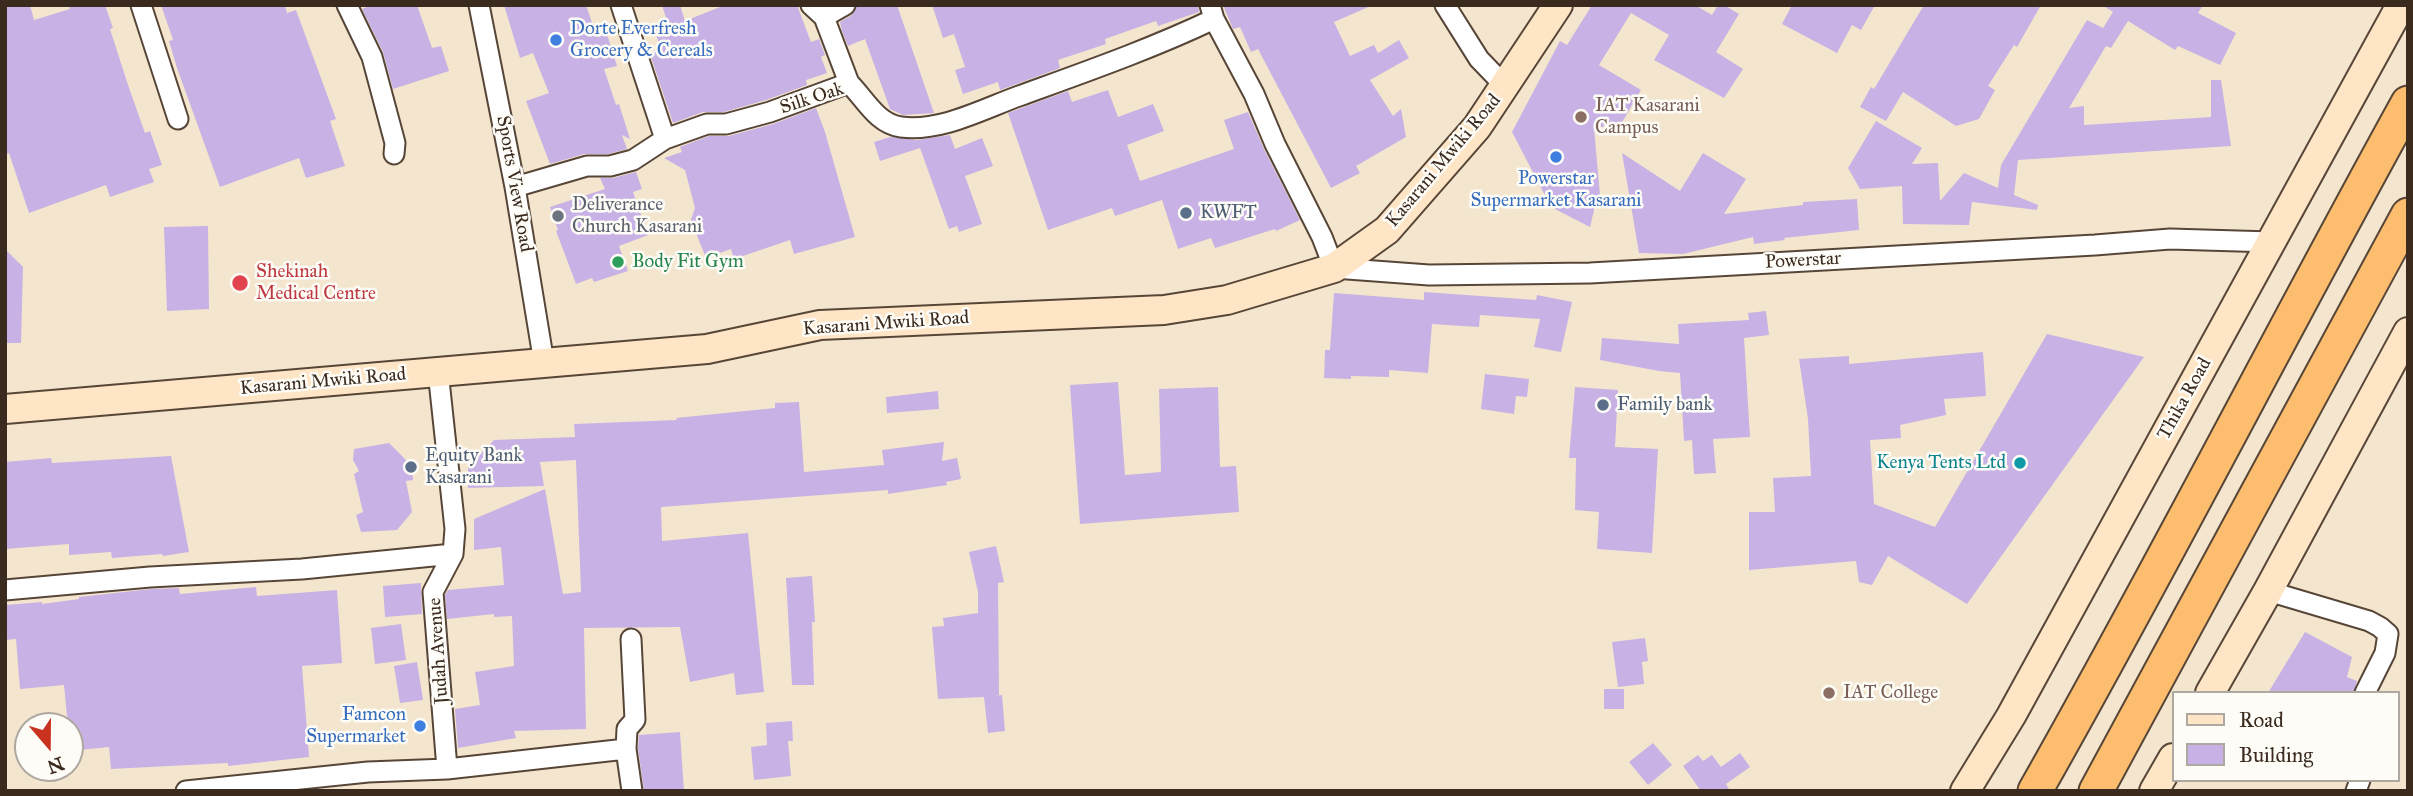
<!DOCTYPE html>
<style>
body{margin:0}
#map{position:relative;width:2413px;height:796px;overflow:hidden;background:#f4e6ce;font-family:"IM FELL Great Primer",serif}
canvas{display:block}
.frame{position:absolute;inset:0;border:7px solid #3b2a1e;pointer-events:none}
.legend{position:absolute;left:2172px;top:691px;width:228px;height:91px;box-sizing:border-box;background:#fdfcf7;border:2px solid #afa8a0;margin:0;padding:9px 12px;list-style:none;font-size:21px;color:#3b2a1e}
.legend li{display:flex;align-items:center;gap:14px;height:35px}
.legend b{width:35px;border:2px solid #afa8a0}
.north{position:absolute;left:14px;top:712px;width:70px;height:70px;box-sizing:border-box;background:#fdfcf7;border:2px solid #afa8a0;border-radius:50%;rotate:160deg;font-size:19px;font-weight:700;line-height:28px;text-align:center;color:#3b2a1e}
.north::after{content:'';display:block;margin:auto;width:24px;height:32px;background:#c8321e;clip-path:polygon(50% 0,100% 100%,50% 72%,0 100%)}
</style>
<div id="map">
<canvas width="2413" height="796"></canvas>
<div class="frame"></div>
<ul class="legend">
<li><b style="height:9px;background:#fee5c5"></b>Road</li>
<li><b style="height:19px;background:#c8b1e4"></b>Building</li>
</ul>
<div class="north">N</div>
</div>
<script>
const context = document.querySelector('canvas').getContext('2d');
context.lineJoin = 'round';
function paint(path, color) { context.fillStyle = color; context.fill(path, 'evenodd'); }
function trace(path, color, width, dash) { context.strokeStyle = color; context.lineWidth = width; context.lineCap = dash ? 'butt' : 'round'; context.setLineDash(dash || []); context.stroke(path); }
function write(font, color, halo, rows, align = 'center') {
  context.font = font + ' "IM FELL Great Primer",serif'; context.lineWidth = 5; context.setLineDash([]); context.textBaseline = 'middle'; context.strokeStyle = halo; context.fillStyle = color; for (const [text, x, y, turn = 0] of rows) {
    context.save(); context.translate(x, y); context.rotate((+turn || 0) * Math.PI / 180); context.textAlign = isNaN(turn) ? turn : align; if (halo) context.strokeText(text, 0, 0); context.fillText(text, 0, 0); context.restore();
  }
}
const building = new Path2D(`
 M5,5h25l4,15 36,-11 -1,-4h36l8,23 -3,1 18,56 17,48 5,-2 12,34 -13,4 5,13 -44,15 -4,-12 -77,28 -20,-60 -4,1z
 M161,5h124l2,8 9,-3 40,109 -6,2 15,45 -39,12 -7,-20 -79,29 -43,-119 -8,-27 4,-1z
 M372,5h45l15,43 9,-2 8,25 -56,18 -10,-37 -21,-43z
 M504,5h82l11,32 10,-3 10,32 -13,3 12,36 3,-1 11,35 -8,-4 5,14 -19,5h-24l-34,10 -24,-63 23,-8 -16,-40 -13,5z
 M662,5h18l5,16 40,-16h72l14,37 8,-3 6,16 -4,2 6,16 -21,7 1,5 -41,15 -42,12h-21l-30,11 -23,-69 11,-4 -8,-25 14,-4z
 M857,5h40l37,108 -31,2 -13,-6 -25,-70 -17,7 -6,-15 -2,-9 12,-7z
 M932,5h266l1,7 -41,14 -2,-5 -51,18 1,5 -48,16 2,8 -60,22 -2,-8 -35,12 -8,-24 10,-3 -11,-33 -11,4z
 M1223,5h150l-39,17 16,34 24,-11 4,8 21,-13 10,18 -39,22 23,36 8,-7 5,28 -50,29 4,7 -29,15 -73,-139 -7,3 -11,-25 -7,2z
 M1592,5h103l17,10 6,-10h6l15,9 -23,38 27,17 -19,29 -70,-38 15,-25 -38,-22 -32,52 42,25 -20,34 -27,4 7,79 -6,-1 -5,21 -39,-20 -39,-75 48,-91 7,4z
 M1792,5h83l-14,25 -9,-5 -15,28 -55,-29z
 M1924,5h117l-24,42 -3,-2 -26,41 7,4 -16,29 -23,7 -53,-34 -17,29 -26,-14 11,-20 3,2z
 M2102,5h101l-5,8 38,20 -16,32 -42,-19 -3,4 -47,-29 -17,27 -5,-2 -37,62 15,-2v19l127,-8v-37h10l10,66 -213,14 -4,35 24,10 -1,5 -65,-8 -3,23 -66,-1 -1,-38 -42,3 -12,-21 28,-47 46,27 -10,16 26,-1 2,38 24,-28 34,15 3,-23 86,-145 16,8 10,-16z
 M1108,90l10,27 35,-13 11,27 -37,14 13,36 94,-32 -10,-29 24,-8 16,37 36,71 -24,11 -1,-2 -60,19 -4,-10 -33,11 -16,-49 -47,16 -3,-8 -64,22 -40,-117 60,-22 4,11z
 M816,108l9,24 30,105 -61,17 -4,-14 -56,19 -3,-10 -25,9 -10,-25 -8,-5 7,-20 -10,-38 -21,-12 18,-6 -2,-5 29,-11h20l44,-12z
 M950,135l5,14 27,-11 11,28 -28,10 17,48 -23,8 -2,-6 -8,3 -29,-81 -40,13 -6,-19 16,-5 27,3z
 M1622,153l58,38 23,-38 43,26 -22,35 79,-9v-3l54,-3 2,31 -75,8 1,2 -31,4 -1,-7 -70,17 -44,-1z
 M636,172l6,17 -9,3 15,43 -29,11 9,25 -34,11 -2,-4 -16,6 -20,-53 2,-1 -8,-23 55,-18 -5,-11h13z
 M208,226l1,83 -42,2 -3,-84z
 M5,249l18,18 -2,76h-16z
 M1424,292l112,8 1,-5 35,7 -11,50 -27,-5 6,-28 -60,-4 -1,12 -47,-3 -4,49 -39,-3v7l-38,-1v3l-27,-1 1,-28h5l4,-57 90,7z
 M1766,311l3,24 -25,3 6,99 -37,2 3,34 -22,1 -2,-34 -8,1 -4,-68 -21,-2 -59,-11 2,-22 77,6 -1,-20 71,-4 -1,-7z
 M2047,334l97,23 -177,247 -79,-48 -16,29 -13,-3 -3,-21 -107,9v-58h26l-2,-34 38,-2 -3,-57 -9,-60 50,-3v8l134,-12 3,44 -42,3 2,16 -46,10 1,13 -31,2 4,64 61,23z
 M1485,374l44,5 -2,18 -11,-1 -2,18 -33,-5z
 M1118,382l7,93 36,-3 -2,-83 59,-2 2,80 16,-1 3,46 -159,12 -10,-139z
 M1575,387l43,3 -3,57 43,2 -6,104 -55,-4 2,-37 -24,-2 1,-52h-7z
 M938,391l1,18 -52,4 -1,-16z
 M799,402l5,70 80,-7 -2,-15 62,-8 -2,19 15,-3 4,21 -15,3 1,3 -59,9v-4l-227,17 1,34 86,-8 16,159 -28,3 -2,-22 -44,9 -10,-55 -96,1 2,101 -72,2 2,7 -58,10 -3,-39 25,-4 -5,-33 39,-6 -2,-50 -18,1v-3l-47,5 -2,-24 3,-5 56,-5 -3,-38 -27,3v-31l71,-30 18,105 18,-2 -5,-132 -36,2 4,24 -76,2v-22l26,-26 81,-3 -1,-13 103,-4 -1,-2 99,-10v-5z
 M389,443l23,23 1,14 -7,1 6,31 -15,18 -36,2 -5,-17 7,-3 -9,-38 5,-3 -6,-11 1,-11z
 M171,456l18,96 -26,4 -1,-2 -50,4 -1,-6 -42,3v-11l-64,5v-87l46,-4 1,5z
 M996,546l8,36 -6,1 1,112 -6,1 9,-1 3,36 -17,2 -4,-36 -46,2 -6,-72 12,-1 -1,-8 35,-5v-21l-9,-40z
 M812,576l3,46h-3l2,63h-22l-6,-107z
 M421,583l1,31 -37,3 -2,-31z
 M256,587l1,9 80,-6 5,73 -40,3 7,91 -81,9v-3l-117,6 -2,-22 -39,4v-25h-2l-4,-41 -44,4 -4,-50 -11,1v-35l37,-3v2l37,-5v-2l72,-8 28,-1 1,6z
 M401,624l5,36 -31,4 -4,-36z
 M2305,632l47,25 -5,20 10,4 -4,12h-85z
 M1645,638l3,23 -6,1 2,22 -26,3 -6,-45z
 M417,662l6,38 -23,3 -6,-37z
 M1604,689h20v20h-20z
 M792,721l1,20h-5l3,35 -37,4 -3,-33 16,-2 -1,-22z
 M680,732l4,59h-40l-6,-43 1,-13z
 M1653,743l19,22 -24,20 -19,-23z
 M1740,753l10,14 -24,17 4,7h-29l-18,-25 15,-11 5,6 9,-6 9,12z`);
const minor = new Path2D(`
 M141,5l37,114
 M347,5l25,52 23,86 -1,11
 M479,5l36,182 29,176
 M621,5l44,134
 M811,5l13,12 25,66
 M1210,5l4,14 40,75 21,50 47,93 12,31 95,7 161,-2 505,-28 75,-6 102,3
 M1445,5l34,54 27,28
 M824,17l21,-12
 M515,187l72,-21h23l23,-6 32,-21 42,-15h19l44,-12 79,-29c16,16 28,41 52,44 40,5 82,-18 118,-31 66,-24 132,-47 195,-77
 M438,371l17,158 -2,25 -20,38 14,177
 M5,590l145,-13 152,-8 151,-15
 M2268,591l101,30 11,6 8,7 -3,19 -20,40
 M631,639l4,81 -8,9 -1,20 6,42
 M186,791l182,-19 79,-3 179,-20
 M2356,791l4,-11`);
const secondary = new Path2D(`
 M5,409l702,-60 113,-24 344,-15 63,-10 107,-32 53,-38 90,-103 81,-122
 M2210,693l58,-102 140,-259
 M1965,791l46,-75 390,-711
 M2154,791l19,-33`);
const trunk = new Path2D(`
 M2035,791c129,-227 247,-460 373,-688
 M2096,791l312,-576`);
const markers = [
 [556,40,7,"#3f7fe0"],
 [1581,117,7,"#8d6e63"],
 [1556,157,7,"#3f7fe0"],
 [1186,213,7,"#5c6f8a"],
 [558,216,7,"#6b7280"],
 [618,262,7,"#2e9e5b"],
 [240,283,9,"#e0444e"],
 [1603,405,7,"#5c6f8a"],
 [2020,463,7,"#0f9aa8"],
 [411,467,7,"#5c6f8a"],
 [1829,693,7,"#8d6e63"],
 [420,726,7,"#3f7fe0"]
];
const shopNames = [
 ["Dorte Everfresh",570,29],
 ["Grocery & Cereals",570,51],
 ["Powerstar",1556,179,"center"],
 ["Supermarket Kasarani",1556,201,"center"],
 ["Famcon",406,715,"right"],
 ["Supermarket",406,737,"right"]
];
const streetNames = [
 ["Silk Oak",812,99,-18],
 ["Kasarani Mwiki Road",1444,161,-50],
 ["Sports View Road",514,184,80],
 ["Powerstar",1803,261,-3],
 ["Kasarani Mwiki Road",886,324,-4],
 ["Kasarani Mwiki Road",323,382,-5],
 ["Thika Road",2185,399,-61],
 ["Judah Avenue",439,651,-94]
];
const educationNames = [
 ["IAT Kasarani",1595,106],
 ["Campus",1595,128],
 ["IAT College",1843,693]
];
const worshipNames = [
 ["Deliverance",572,205],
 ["Church Kasarani",572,227]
];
const serviceNames = [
 ["KWFT",1200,213],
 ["Family bank",1617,405],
 ["Equity Bank",425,456],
 ["Kasarani",425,478]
];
const leisureNames = [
 ["Body Fit Gym",632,262]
];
const healthNames = [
 ["Shekinah",256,272],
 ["Medical Centre",256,294]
];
const cultureNames = [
 ["Kenya Tents Ltd",2006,463]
];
paint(building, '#c8b1e4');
trace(minor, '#574638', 23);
trace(secondary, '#574638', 32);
trace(trunk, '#574638', 37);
trace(minor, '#fff', 19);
trace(secondary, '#fee5c5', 28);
trace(trunk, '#fcbd6f', 33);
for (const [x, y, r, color] of markers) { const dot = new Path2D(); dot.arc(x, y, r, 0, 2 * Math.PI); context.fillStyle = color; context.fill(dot); trace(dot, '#fdfcf7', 2.5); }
write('19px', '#366cbe', '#fdfcf7', shopNames, 'left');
write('19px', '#3b2a1e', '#fdfcf7', streetNames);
write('19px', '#785e54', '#fdfcf7', educationNames, 'left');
write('19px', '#5b616d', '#fdfcf7', worshipNames, 'left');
write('19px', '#4e5e75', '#fdfcf7', serviceNames, 'left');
write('19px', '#27864d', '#fdfcf7', leisureNames, 'left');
write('19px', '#be3a42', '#fdfcf7', healthNames, 'left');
write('19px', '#0d838f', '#fdfcf7', cultureNames, 'right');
</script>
